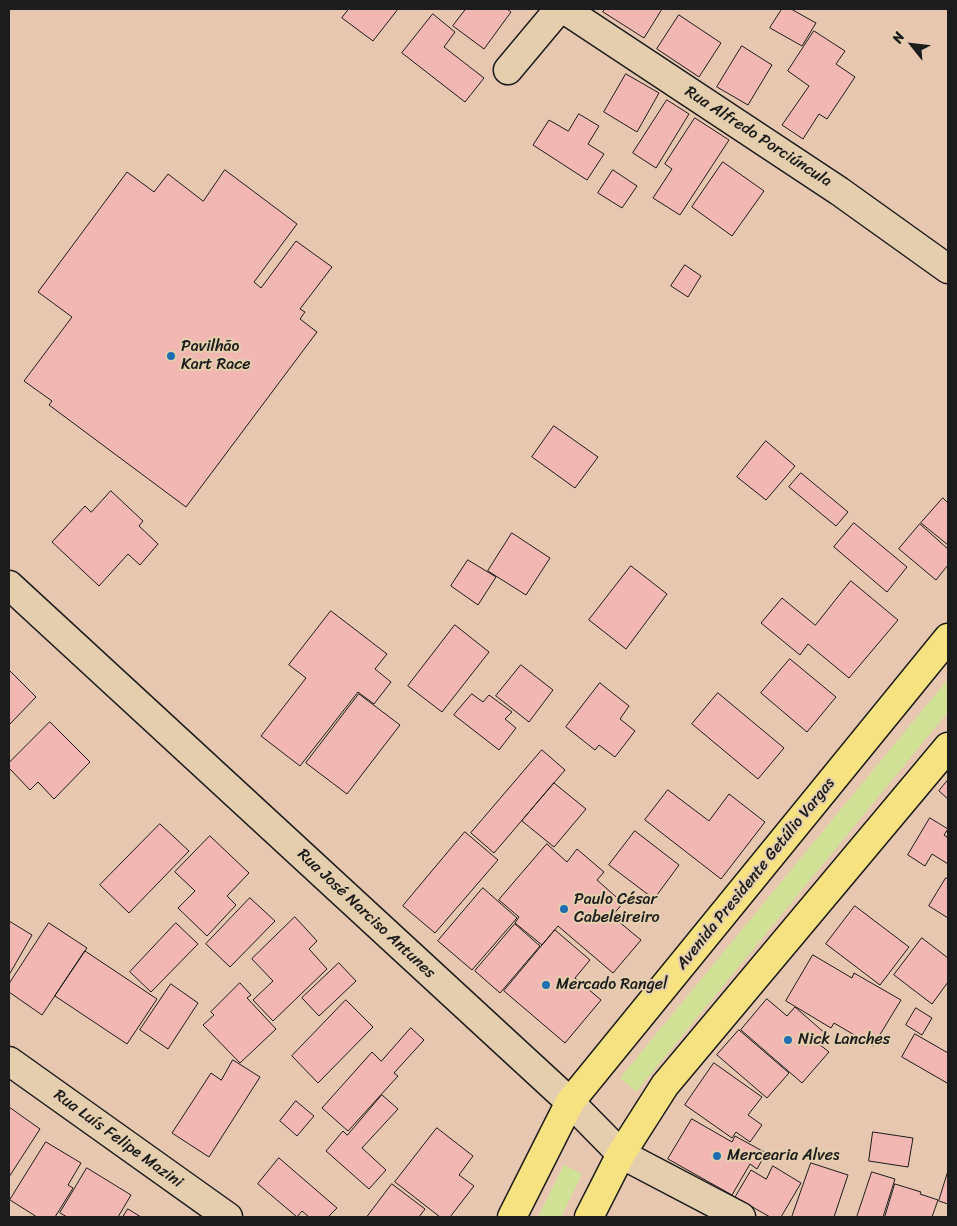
<!DOCTYPE html>
<meta charset="utf-8">
<style>
body{margin:0}
#map{position:relative;width:957px;height:1226px;overflow:hidden;background:#e8c7b0;font-family:Sriracha,sans-serif}
canvas{display:block}
.frame{position:absolute;inset:0;border:10px solid #1c1c1c;pointer-events:none}
.north{position:absolute;left:887px;top:20px;width:50px;height:50px;-webkit-text-stroke:4px #e4ceae;paint-order:stroke;rotate:299deg;font-size:14px;font-weight:700;line-height:20px;text-align:center;color:#1c1c1c}
.north::after{content:'';display:block;margin:auto;width:18px;height:22px;background:#1c1c1c;clip-path:polygon(50% 0,100% 100%,50% 72%,0 100%)}
</style>
<div id="map">
<canvas width="957" height="1226"></canvas>
<div class="frame"></div>
<div class="north">N</div>
</div>
<script>
const context = document.querySelector('canvas').getContext('2d');
context.lineJoin = 'round';
function paint(path, color) { context.fillStyle = color; context.fill(path, 'evenodd'); }
function trace(path, color, width, dash) { context.strokeStyle = color; context.lineWidth = width; context.lineCap = dash ? 'butt' : 'round'; context.setLineDash(dash || []); context.stroke(path); }
function write(font, color, halo, rows, align = 'center') {
  context.font = font + ' Sriracha,sans-serif'; context.lineWidth = 4; context.setLineDash([]); context.textBaseline = 'middle'; context.strokeStyle = halo; context.fillStyle = color; for (const [text, x, y, turn = 0] of rows) {
    context.save(); context.translate(x, y); context.rotate((+turn || 0) * Math.PI / 180); context.textAlign = isNaN(turn) ? turn : align; if (halo) context.strokeText(text, 0, 0); context.fillText(text, 0, 0); context.restore();
  }
}
const green = new Path2D(`
 M948,679v33l-312,380 -16,-14z
 M564,1165l18,9 -21,43h-23z`);
const building = new Path2D(`
 M349,9h49l-25,32 -31,-23z
 M466,9h41l4,3 -27,37 -31,-23z
 M605,9h57l-18,29 -41,-26z
 M782,9h9l25,14 -14,23 -32,-18z
 M433,14l22,18 -11,15 40,31 -19,24 -63,-49z
 M679,15l42,28 -22,34 -42,-28z
 M814,31l31,20 -9,13 19,13 -28,42 -8,-5 -16,25 -21,-14 27,-39 -21,-15z
 M742,46l30,19 -24,40 -31,-18z
 M626,74l33,19 -22,39 -33,-20z
 M667,100l22,14 -33,54 -23,-15z
 M579,114l20,12 -11,18 16,10 -17,26 -54,-35 16,-25 19,11z
 M695,118l34,22 -49,75 -27,-17 19,-29 -7,-5z
 M723,162l41,29 -32,45 -40,-29z
 M225,170l72,54 -43,58 7,6 35,-47 36,26 -32,42 5,3 -5,7 17,13 -131,175 -137,-102 3,-4 -28,-20 48,-64 -34,-25 89,-120 27,20 14,-18 35,27z
 M613,170l24,16 -15,22 -24,-15z
 M685,265l16,11 -13,21 -17,-11z
 M554,426l44,31 -23,31 -43,-31z
 M766,441l29,25 -29,34 -29,-23z
 M801,473l47,39 -12,14 -47,-39z
 M111,491l32,30 -4,5 19,18 -18,21 -12,-11 -29,32 -47,-44 33,-36 6,6z
 M943,498l5,5v42l-27,-22z
 M854,523l53,44 -20,25 -53,-45z
 M920,524l28,25v16l-12,15 -37,-31z
 M512,533l38,25 -24,37 -38,-24z
 M468,560l28,17 -18,28 -27,-19z
 M631,566l36,28 -41,55 -37,-29z
 M851,581l47,39 -49,58 -41,-34 -8,11 -39,-32 21,-25 33,27z
 M331,611l56,43 -12,15 16,13 -17,22 -16,-12 -58,74 -39,-30 45,-58 -17,-13z
 M455,625l34,27 -47,60 -34,-26z
 M790,659l46,38 -29,35 -46,-39z
 M521,665l32,25 -24,32 -33,-26z
 M9,670l27,27 -27,28z
 M600,683l29,23 -9,13 15,12 -20,26 -16,-12 -4,5 -29,-23z
 M718,693l66,55 -26,31 -66,-55z
 M359,694l41,31 -53,69 -41,-31z
 M472,694l11,8 6,-7 23,17 -7,7 11,9 -17,22 -45,-35z
 M50,722l40,40 -36,37 -16,-17 -8,8 -21,-22v-5z
 M542,750l23,20 -71,83 -23,-20z
 M948,780v19l-9,-8z
 M554,783l32,26 -32,38 -32,-26z
 M668,790l41,31 20,-27 36,28 -44,57 -76,-59z
 M930,818l18,11 -4,6 4,3v26l-16,-10 -7,12 -17,-11z
 M160,824l29,27 -60,62 -29,-28z
 M635,831l44,34 -25,34 -45,-34z
 M465,832l33,28 -63,73 -32,-27z
 M210,836l39,37 -22,23 9,9 -29,31 -29,-28 17,-17 -20,-19z
 M547,844l20,18 10,-13 27,23 -7,8 26,23 -11,13 29,24 -28,33 -55,-47 -16,19 -27,-22 4,-6 -20,-17z
 M946,878l2,1v39l-19,-12z
 M483,888l34,30 -45,52 -34,-29z
 M250,898l25,23 -45,46 -24,-23z
 M855,906l54,41 -29,38 -54,-41z
 M295,917l22,24 -8,8 18,20 -54,52 -20,-21 20,-19 -21,-22z
 M9,921l23,14 -23,40z
 M49,923l38,25 -45,67 -33,-23v-8z
 M176,923l22,21 -47,48 -21,-20z
 M515,924l25,22 -40,47 -25,-22z
 M555,930l35,30 -15,18 26,22 -36,43 -61,-52z
 M922,938l26,20v24l-16,22 -38,-29z
 M85,951l72,48 -30,45 -72,-48z
 M813,955l39,23 2,-5 47,27 -28,46 -39,-23 -3,5 -45,-27z
 M339,963l17,18 -37,35 -17,-18z
 M240,983l11,12 -4,3 29,31 -36,34 -37,-38 11,-10 -3,-3z
 M171,984l27,19 -30,46 -28,-19z
 M767,999l20,17 8,-9 32,28 -8,9 10,8 -27,31 -61,-53z
 M346,1000l27,27 -55,56 -26,-27z
 M916,1008l16,10 -10,17 -16,-10z
 M411,1028l13,12 -30,33 4,3 -50,55 -26,-23 50,-56 9,9z
 M739,1030l50,43 -22,25 -50,-43z
 M915,1034l33,19v28l-1,2 -45,-26z
 M233,1060l27,17 -51,80 -37,-24 39,-60 10,7z
 M714,1063l48,34 -14,18 14,10 -12,17 -14,-10 -4,6 -47,-33z
 M382,1095l16,14 -36,39 24,22 -17,19 -43,-38 17,-20 4,4z
 M296,1101l18,15 -17,20 -17,-15z
 M9,1107l31,22 -31,48z
 M692,1119l40,23 3,-6 31,17 -9,16 -7,-5 -18,31 -64,-36z
 M437,1128l36,28 -14,19 15,11 -24,31h-10l-45,-35z
 M873,1132l40,6 -5,29 -39,-6z
 M46,1142l35,21 -13,22 5,3 -18,29h-18l-27,-17z
 M279,1158l58,50 -9,9h-19l-7,-6 -5,6 -39,-33z
 M811,1163l37,12 -14,42h-42z
 M773,1166l28,17 -20,34h-11l-35,-20 16,-27 15,9z
 M87,1168l44,27 -13,22h-51l-7,-4z
 M948,1171v33l-9,-3z
 M872,1172l23,7 -12,38h-26z
 M392,1184l33,25 -6,8h-52z
 M895,1184l26,8 -1,2 18,6 -6,17h-47z
 M128,1209l13,8h-18z`);
const minor = new Path2D(`
 M564,9l275,182 109,78
 M508,70l51,-61
 M9,585l561,517 51,52 120,63
 M9,1061l219,156`);
const major = new Path2D(`
 M512,1217l58,-115 378,-464
 M589,1217l32,-63 44,-69 283,-338`);
const markers = [
 [171,356,5,"#1f6fb2"],
 [564,909,5,"#1f6fb2"],
 [546,985,5,"#1f6fb2"],
 [788,1040,5,"#1f6fb2"],
 [717,1156,5,"#1f6fb2"]
];
const streetNames = [
 ["Rua Alfredo Porciúncula",758,137,33],
 ["Avenida Presidente Getúlio Vargas",756,874,-51],
 ["Rua José Narciso Antunes",366,914,43],
 ["Rua Luís Felipe Mazini",118,1139,36]
];
const poiNames = [
 ["Pavilhão",181,347],
 ["Kart Race",181,365],
 ["Paulo César",574,900],
 ["Cabeleireiro",574,918],
 ["Mercado Rangel",556,985],
 ["Nick Lanches",798,1040],
 ["Mercearia Alves",727,1156]
];
paint(green, '#d0e195');
paint(building, '#f3b7b3');
trace(building, '#1c1c1c', 1);
trace(minor, '#1c1c1c', 31);
trace(major, '#1c1c1c', 31);
trace(minor, '#e4ceae', 28);
trace(major, '#f7e281', 28);
for (const [x, y, r, color] of markers) { const dot = new Path2D(); dot.arc(x, y, r, 0, 2 * Math.PI); context.fillStyle = color; context.fill(dot); trace(dot, '#e4ceae', 2); }
write('16px', '#1c1c1c', '#e4ceae', streetNames);
write('16px', '#1c1c1c', '#e4ceae', poiNames, 'left');
</script>
